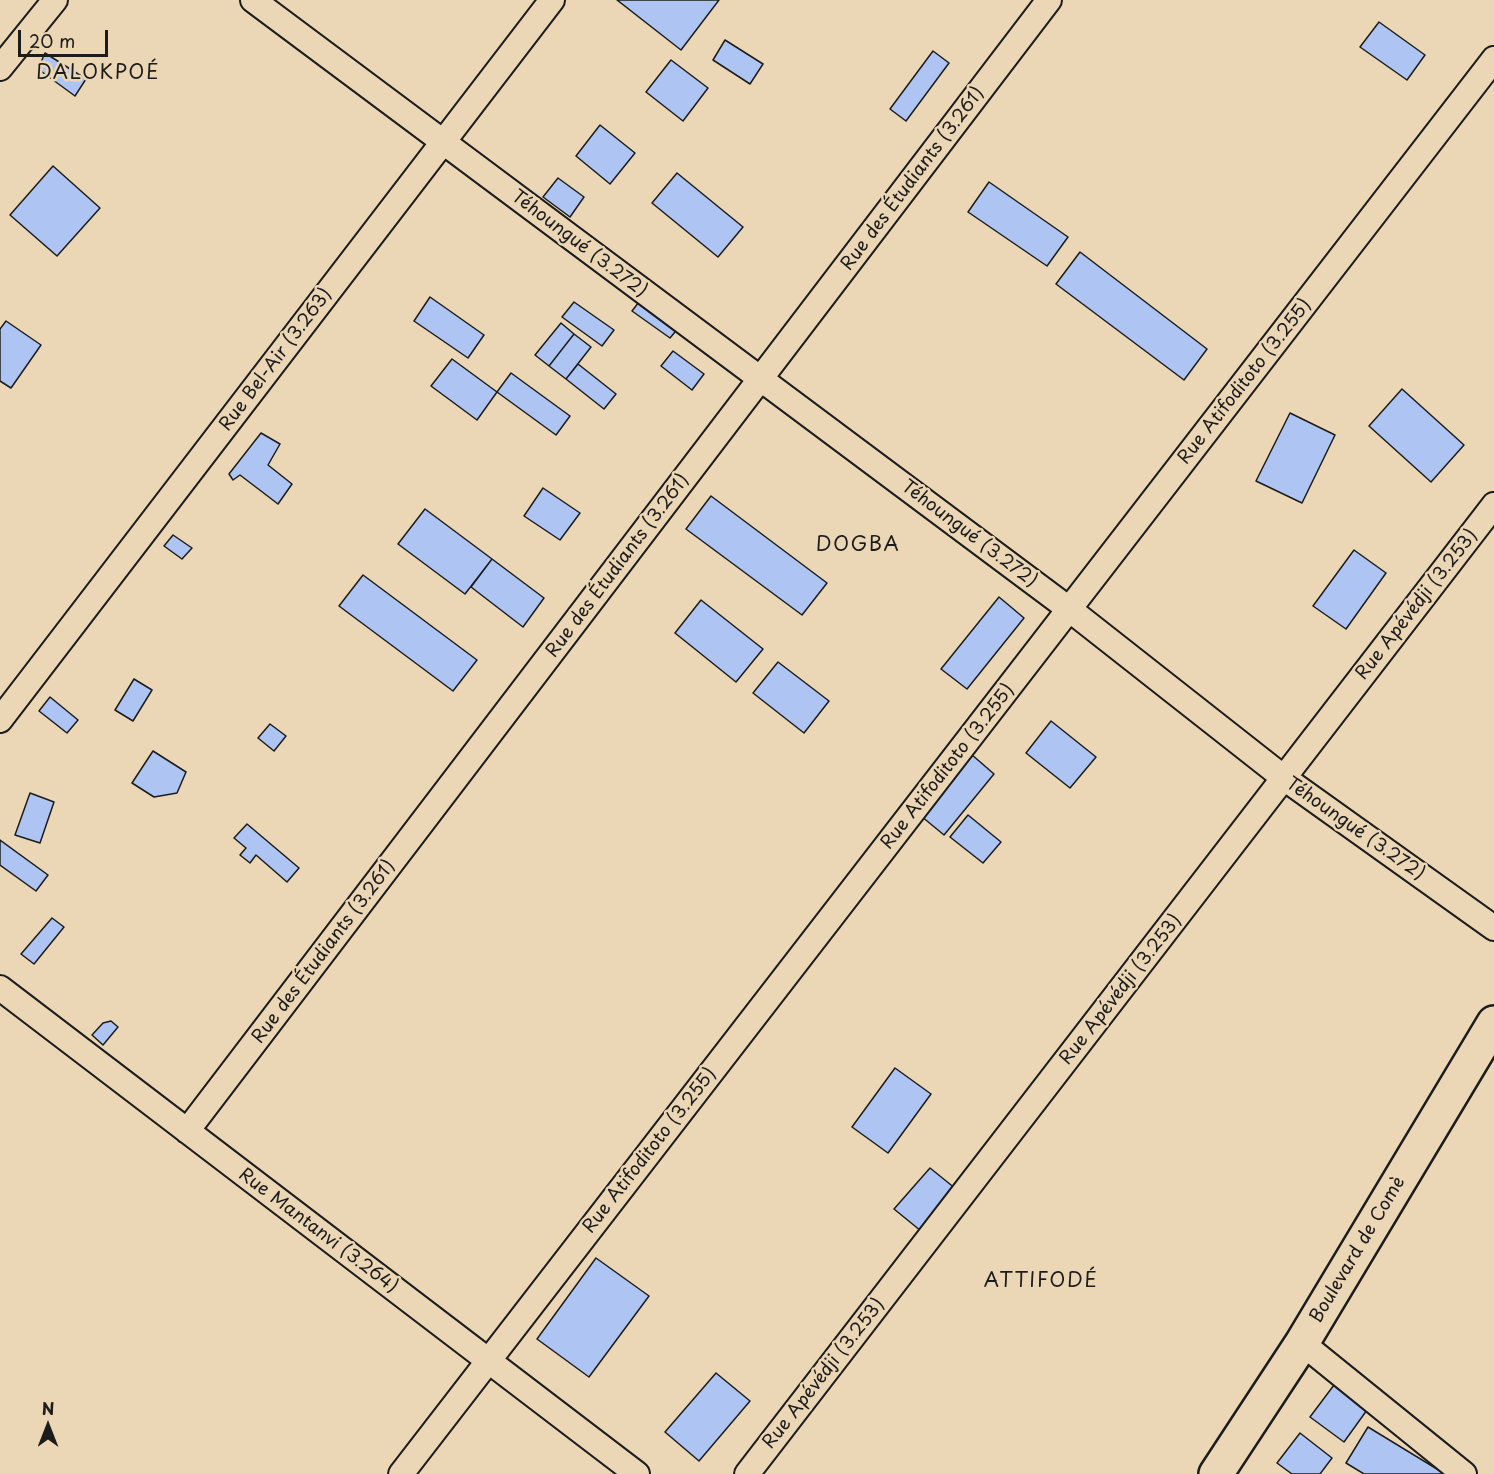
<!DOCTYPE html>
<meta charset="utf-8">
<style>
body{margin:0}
#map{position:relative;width:1494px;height:1474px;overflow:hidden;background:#ebd6b5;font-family:"Playpen Sans",sans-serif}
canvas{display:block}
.north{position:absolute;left:18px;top:1396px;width:60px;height:60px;-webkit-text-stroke:4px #ebd6b5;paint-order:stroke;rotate:0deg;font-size:16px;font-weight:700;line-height:24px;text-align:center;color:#1c1c1c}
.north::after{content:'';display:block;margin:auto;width:21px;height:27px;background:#1c1c1c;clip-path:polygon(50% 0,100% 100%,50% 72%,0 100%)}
.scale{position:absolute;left:18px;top:30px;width:90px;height:27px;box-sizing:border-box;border:3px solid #1c1c1c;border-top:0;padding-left:8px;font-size:18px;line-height:21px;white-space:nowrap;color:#1c1c1c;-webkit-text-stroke:4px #ebd6b5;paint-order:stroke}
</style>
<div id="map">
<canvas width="1494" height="1474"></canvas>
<div class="north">N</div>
<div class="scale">20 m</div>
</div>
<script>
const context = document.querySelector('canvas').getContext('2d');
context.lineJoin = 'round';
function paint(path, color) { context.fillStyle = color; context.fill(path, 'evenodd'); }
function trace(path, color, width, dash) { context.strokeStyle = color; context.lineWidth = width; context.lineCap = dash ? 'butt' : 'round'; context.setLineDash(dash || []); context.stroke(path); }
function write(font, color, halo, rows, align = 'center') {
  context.font = font + ' "Playpen Sans",sans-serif'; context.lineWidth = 5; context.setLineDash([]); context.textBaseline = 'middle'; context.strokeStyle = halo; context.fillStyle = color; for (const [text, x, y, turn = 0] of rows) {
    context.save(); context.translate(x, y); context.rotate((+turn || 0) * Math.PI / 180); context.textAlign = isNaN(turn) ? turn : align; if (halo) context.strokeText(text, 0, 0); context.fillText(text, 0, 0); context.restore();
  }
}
const building = new Path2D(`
 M617,0h102l-38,50z
 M1379,22l46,33 -18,25 -47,-33z
 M725,40l38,24 -13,20 -37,-24z
 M933,51l16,12 -43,58 -16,-12z
 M45,53l41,26 -11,17 -37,-27z
 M671,60l37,28 -25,33 -37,-29z
 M600,125l35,28 -25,31 -34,-28z
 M53,166l47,42 -43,48 -47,-41z
 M677,173l66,54 -25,30 -66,-54z
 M558,178l26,19 -14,20 -27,-20z
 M989,182l79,55 -21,29 -79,-54z
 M1080,252l127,97 -23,31 -128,-96z
 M430,297l54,38 -16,23 -54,-37z
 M642,298l38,28 -10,12 -38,-27z
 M574,302l40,28 -12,16 -40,-29z
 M6,321l35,24 -30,43 -11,-7v-52z
 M561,323l13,11 -25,32 -14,-11z
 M574,334l17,13 -25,32 -17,-13z
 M673,351l31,23 -12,16 -31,-24z
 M452,359l45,33 -20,28 -46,-34z
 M578,364l38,30 -12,15 -38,-30z
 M511,373l59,43 -14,19 -59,-43z
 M1402,389l62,56 -33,37 -62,-56z
 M1290,413l45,22 -33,68 -46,-22z
 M261,433l19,11 -12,21 24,19 -14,20 -38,-29 -7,5 -4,-6z
 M543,488l37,25 -20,27 -36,-24z
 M711,496l116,87 -25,32 -116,-86z
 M425,509l67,50 -27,35 -67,-50z
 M173,535l19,13 -10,11 -18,-13z
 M1354,550l32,23 -40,56 -33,-23z
 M492,559l52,39 -21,29 -52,-40z
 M363,575l114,85 -24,31 -114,-85z
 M999,597l25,21 -57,71 -26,-20z
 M701,600l62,49 -27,33 -61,-49z
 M778,662l51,39 -25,32 -51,-40z
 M134,679l18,11 -19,31 -18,-11z
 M50,697l28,23 -11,13 -28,-22z
 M1051,721l45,36 -26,31 -44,-35z
 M270,724l16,12 -12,15 -16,-13z
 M153,751l33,21 -9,21 -23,4 -22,-14z
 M971,754l23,20 -50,61 -23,-19z
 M30,793l24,9 -14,41 -25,-8z
 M968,815l33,27 -18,21 -33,-26z
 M247,824l52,44 -12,14 -31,-27 -6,8 -10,-8 6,-7 -12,-10z
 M0,840l48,35 -12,16 -36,-26z
 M52,918l12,9 -30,37 -13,-10z
 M111,1021l7,6 -15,18 -11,-10 11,-12z
 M895,1068l36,26 -43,59 -36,-26z
 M930,1168l26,21 -35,42 -27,-22z
 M596,1258l53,38 -60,81 -52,-38z
 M716,1373l34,28 -51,60 -34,-29z
 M1334,1385l33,25 -23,32 -34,-25z
 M1368,1427l77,47h-81l-18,-11z
 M1300,1433l32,25 -12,16h-28l-15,-11z`);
const minor = new Path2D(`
 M253,0l816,609 215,169 210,150
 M0,68l55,-68
 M0,720l552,-720
 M0,988l637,486
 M187,1131l862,-1131
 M1302,1343l162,131
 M401,1474l1093,-1415
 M747,1474l747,-969`);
const primary = new Path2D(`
 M1216,1474l86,-131 192,-320`);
const streetNames = [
 ["Rue des Étudiants (3.261)",913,179,-53],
 ["Téhoungué (3.272)",579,244,37],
 ["Rue Bel-Air (3.263)",276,360,-53],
 ["Rue Atifoditoto (3.255)",1245,382,-52],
 ["Téhoungué (3.272)",969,534,37],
 ["Rue des Étudiants (3.261)",618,566,-53],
 ["Rue Apévédji (3.253)",1417,605,-52],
 ["Rue Atifoditoto (3.255)",948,767,-52],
 ["Téhoungué (3.272)",1355,829,35],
 ["Rue des Étudiants (3.261)",324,952,-53],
 ["Rue Apévédji (3.253)",1121,990,-52],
 ["Rue Atifoditoto (3.255)",650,1151,-52],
 ["Rue Mantanvi (3.264)",318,1231,37],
 ["Boulevard de Comè",1358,1250,-59],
 ["Rue Apévédji (3.253)",824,1374,-52]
];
const neighbourhoodNames = [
 ["DALOKPOÉ",98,73],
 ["DOGBA",858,545],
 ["ATTIFODÉ",1041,1281]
];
paint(building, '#aec5f4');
trace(building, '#1c1c1c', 1.5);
trace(minor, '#1c1c1c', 28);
trace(primary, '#1c1c1c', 38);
trace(minor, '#ebd6b5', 24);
trace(primary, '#ebd6b5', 33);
write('18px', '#1c1c1c', '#ebd6b5', streetNames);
context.letterSpacing = '1.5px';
write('20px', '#1c1c1c', '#ebd6b5', neighbourhoodNames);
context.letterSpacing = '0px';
</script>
